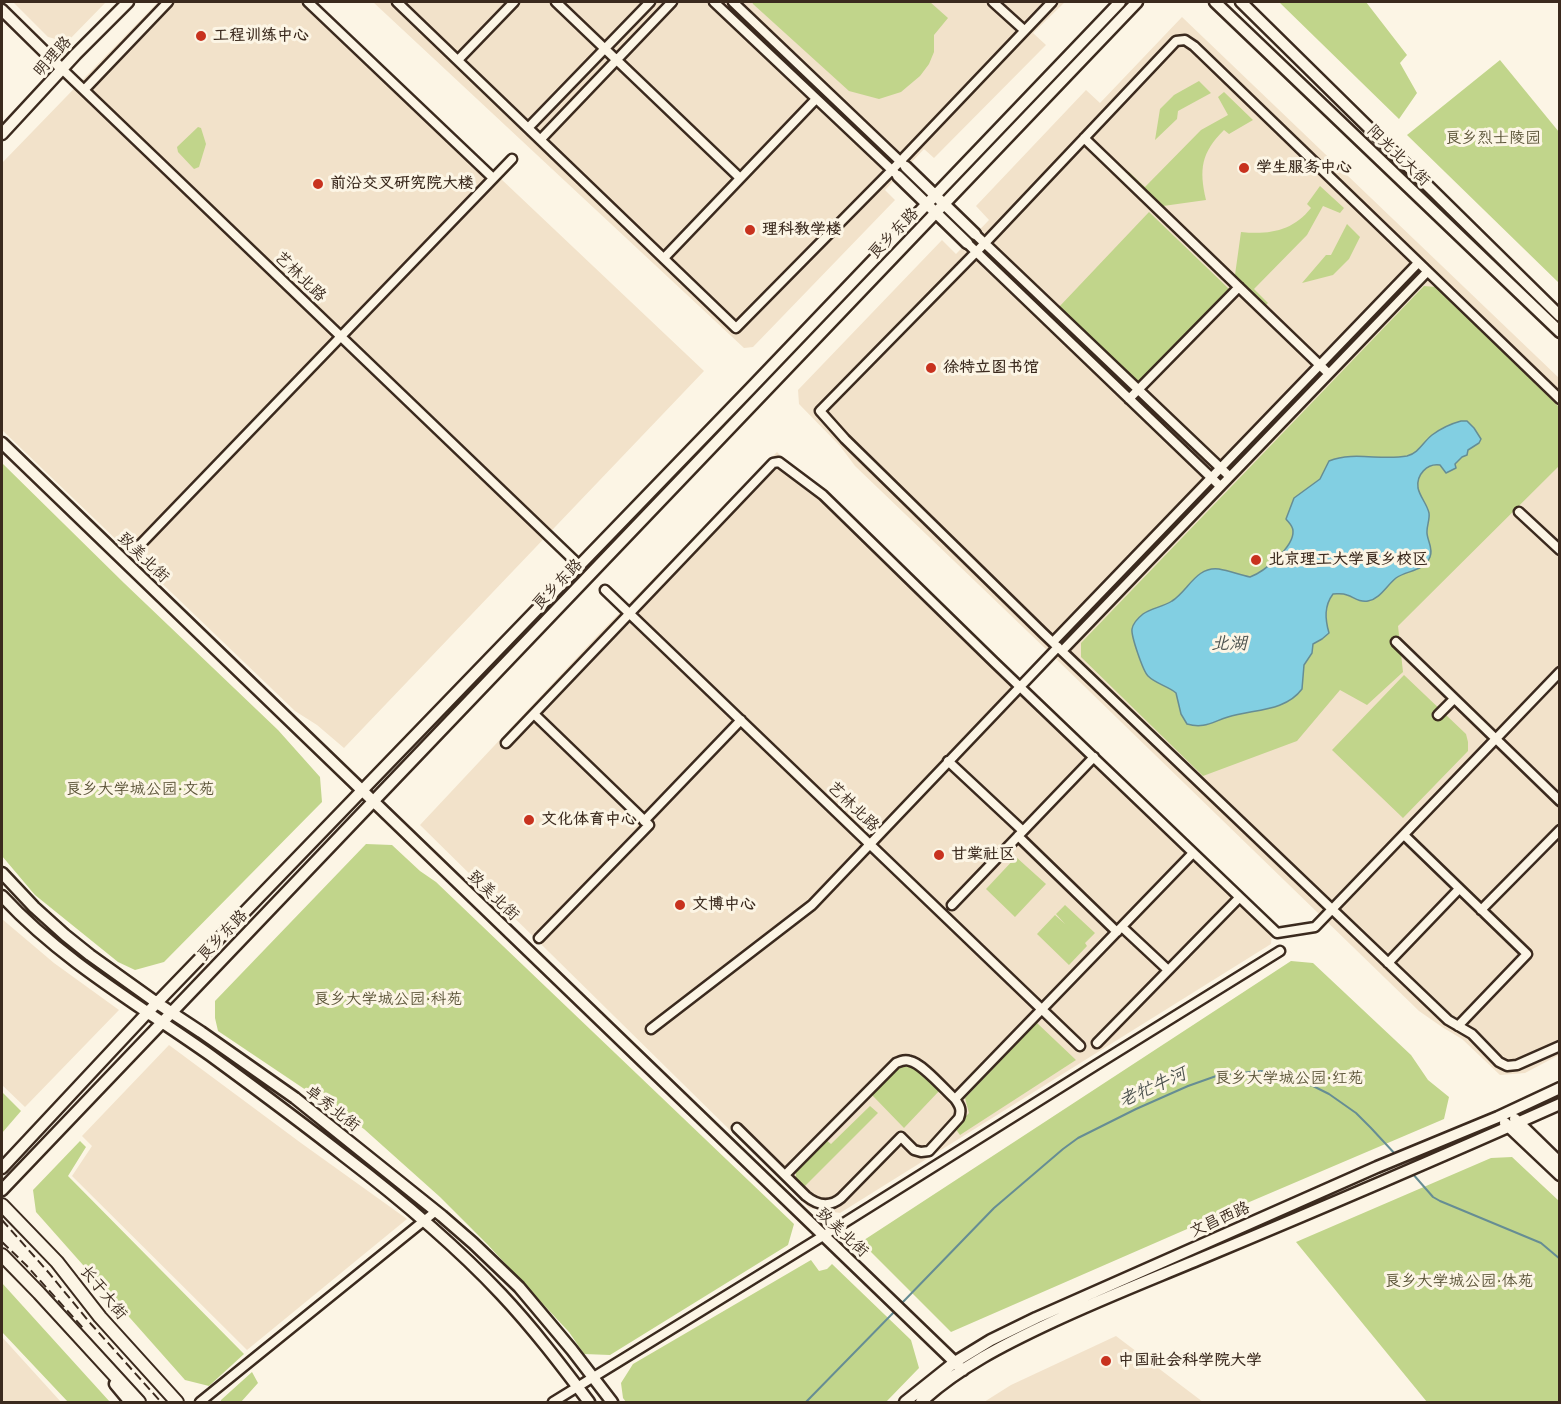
<!DOCTYPE html>
<meta charset="utf-8">
<style>
body{margin:0}
#map{position:relative;width:1561px;height:1404px;overflow:hidden;background:#fcf5e5;font-family:Pangolin,sans-serif}
canvas{display:block}
.frame{position:absolute;inset:0;border:3px solid #3b2a1e;pointer-events:none}
</style>
<div id="map">
<canvas width="1561" height="1404"></canvas>
<div class="frame"></div>
</div>
<script>
const context = document.querySelector('canvas').getContext('2d');
context.lineJoin = 'round';
function paint(path, color) { context.fillStyle = color; context.fill(path, 'evenodd'); }
function trace(path, color, width, dash) { context.strokeStyle = color; context.lineWidth = width; context.lineCap = dash ? 'butt' : 'round'; context.setLineDash(dash || []); context.stroke(path); }
function write(font, color, halo, rows, align = 'center') {
  context.font = font + ' Pangolin,"LXGW WenKai TC",sans-serif'; context.lineWidth = 6; context.setLineDash([]); context.textBaseline = 'middle'; context.strokeStyle = halo; context.fillStyle = color; for (const [text, x, y, turn = 0] of rows) {
    context.save(); context.translate(x, y); context.rotate((+turn || 0) * Math.PI / 180); context.textAlign = isNaN(turn) ? turn : align; if (halo) context.strokeText(text, 0, 0); context.fillText(text, 0, 0); context.restore();
  }
}
const built = new Path2D(`
 M13,2h93l-39,40 -19,-5z
 M158,2h156l390,369 -360,377 -27,-23 -22,-14 -293,-281v-267z
 M373,2h692l-32,31 13,12 -112,113 -10,-9 -39,41 10,10 -142,147 -9,1z
 M1182,17l377,361v677l-34,18 -25,2 -38,-36 -20,-12 -23,-16 -368,-357 -196,-188 -15,-20 -41,-42 -1,-14 144,-150 14,14 33,-34 -13,-14 110,-116 14,13z
 M777,452l10,10 39,29 447,431 -2,22 -431,269 -31,-5 -389,-383 177,-189z
 M2,919l52,44 65,47 -94,97 -23,-22z
 M169,1045l132,98 106,76 -160,131 -175,-174 20,-30 -10,-10z
 M1116,1336l87,66h-219l27,-17z
 M2,1337l59,65h-59z`);
const green = new Path2D(`
 M752,2h178l18,16 -14,17v17l-5,12 -9,12 -19,16 -22,7 -30,-8 -96,-87z
 M1279,2h87l41,53 -7,8 17,30 -18,26z
 M1500,60l59,72v151l-152,-148z
 M1199,81l12,12 -33,18 -1,8 -22,21 5,-31 14,-14z
 M1224,92l29,28 -24,14 -5,-4c-23,23 -25,39 -18,70l-50,7 -32,-30 5,-5 16,15 56,-57 27,-15 -10,-18z
 M198,127l3,1 5,16 -7,23 -5,2 -16,-17 -1,-5z
 M1320,186l24,22 -4,5 -17,-7 -16,29 -53,54 14,14 -6,6 -28,-27 7,-50c28,3 52,-1 70,-24l-4,-4z
 M1149,212l80,77 -90,94 -80,-76z
 M1347,224l13,13 -11,22 -16,16 -31,8 24,-28h5z
 M1424,286l12,1 123,120v59l-161,160 5,46 -36,33 -27,-15 -43,51 -94,35 -122,-119v-14z
 M2,463l122,120 154,147 42,47 2,25 -158,160 -29,8 -17,-8 -83,-67 -33,-39z
 M1404,675l62,59 2,8v9l-65,67 -71,-68z
 M366,844l26,1 28,26 16,11 358,342 -6,21 -178,110 -26,-1 -15,-22 -81,-87 -48,-48 -76,-68 -146,-98 -3,-13v-17z
 M1016,857l30,27 -31,33 -29,-28z
 M1065,905l30,28 -10,10 2,3 -18,19 -32,-31 18,-19 10,9 -9,-10z
 M1291,961l22,2 98,92 17,25 21,17 -5,22 -211,90 -282,123 -90,-90z
 M1037,1023l39,37 -116,75 -5,-7 14,-15 -4,-15z
 M901,1066l15,2 24,22 -36,38 -32,-33z
 M2,1092l19,19 -19,22z
 M870,1106l8,7 -73,73 -9,-8v-7l30,-31 5,4z
 M80,1141l6,6 -18,29 176,178 -35,32 -24,-6 -149,-168 -3,-22z
 M1512,1157l47,44v201h-132l-131,-160 195,-84z
 M811,1260l8,11 8,-2 5,-5 79,76 8,28 -33,34h-260l-3,-4 -2,-15 12,-19z
 M2,1283l108,119h-42l-66,-70z
 M252,1372l6,11 -17,19h-20v-2z`);
const water = new Path2D(`
 M1461,421h6l7,7 7,11 -2,4 -11,7 -1,5 -5,2 -7,7 1,4 -10,5 -6,-8c-13,-2 -24,10 -22,23 2,9 9,16 11,25 1,6 -2,12 -2,18 -1,8 7,17 3,26 -6,15 -23,13 -34,21 -9,7 -16,21 -28,23 -9,2 -14,-4 -21,-6 -5,-2 -9,-1 -14,-1 -9,12 -8,25 -4,39l-7,6 -9,5 -1,9 -8,12 -2,24c-17,23 -49,20 -74,28 -16,5 -24,12 -41,7l-6,-10 -5,-21c-8,-7 -20,-9 -28,-17 -5,-5 -17,-40 -16,-47 1,-6 6,-11 11,-15 8,-6 20,-7 29,-13 16,-10 24,-35 47,-32 11,2 21,6 31,8 14,-5 44,-30 43,-46 0,-5 -4,-8 -7,-12l8,-21 26,-19 9,-18c25,-10 52,0 78,-5 12,-3 16,-14 25,-21 8,-6 18,-11 29,-14z`);
const stream = new Path2D(`
 M1412,1173l21,24 7,4 101,42 19,16
 M901,1304l93,-96 69,-59 15,-11 58,-29 52,-23 31,-11 42,-4 16,3 36,12 16,8 27,19 15,15 25,27
 M806,1402l89,-91`);
const street = new Path2D(`
 M308,2l185,176
 M397,2l339,326 156,-158 160,-168
 M556,2l184,176
 M714,2l181,171
 M733,2l171,163
 M993,2l31,28
 M458,60l56,-58
 M62,69l517,496
 M84,90l84,-88
 M528,128l122,-126
 M1084,138l244,235
 M541,139l131,-137
 M975,234l254,242
 M967,243l253,243
 M664,258l152,-159
 M1129,399l110,-112
 M1560,399l-366,-353 -9,-6 -9,1 -191,202 -165,168 25,28 198,194 405,387 24,14 27,28 8,4 10,-1 43,-19
 M1519,512l41,38
 M137,548l375,-389
 M605,590l475,456
 M1053,642l365,-379
 M1396,642l164,159
 M1062,651l365,-379
 M534,714l115,111 -110,113
 M1438,715l16,-16
 M506,743l267,-280 6,-1 44,33 171,167 283,271 38,-6 245,-255
 M948,761l75,70
 M644,821l97,-101
 M1404,835l123,119 -69,72
 M1018,836l99,96
 M952,905l142,-148
 M1481,910l79,-80
 M1122,927l46,43
 M1388,963l71,-74
 M651,1029l161,-124 246,-258
 M1097,1043l142,-145
 M955,1099l238,-246
 M737,1128l69,68c11,9 23,12 35,2l60,-61 13,13 7,2 8,-1 30,-33c3,-8 1,-12 -4,-19 -10,-9 -33,-36 -45,-38 -5,-2 -9,0 -14,2l-111,112
 M200,1402l236,-191
 M553,1402l270,-166 273,-171 184,-114`);
const secondary = new Path2D(`
 M1215,2l345,330
 M1241,2l319,314
 M2,10l60,59
 M2,134l74,-80 52,-52
 M906,167l69,67
 M898,176l69,67
 M2,443l961,927
 M2,873l32,34 31,28 25,20 67,48 44,29 94,66 147,118 31,27 46,44 53,63 40,52
 M2,896c59,64 137,109 208,159 45,33 90,66 134,101 55,42 109,87 157,138 32,34 60,71 88,108
 M1515,1119l45,44
 M1505,1123l55,52
 M2,1168l146,-156 602,-623 370,-387
 M2,1190l1135,-1188
 M115,1384l15,18
 M905,1402l50,-40 36,-22 45,-22 341,-151 121,-50 62,-29
 M921,1402c38,-35 84,-58 131,-80 49,-23 100,-43 150,-64 120,-50 239,-101 358,-154`);
const primary = new Path2D(`
 M2,1205l55,57 43,55 77,85
 M2,1255l37,38 100,109`);
const rail = new Path2D(`
 M2,1220l47,53 42,51 70,78
 M2,1242l24,23 58,64`);
const markers = [
 [201,36,6,"#c8321e"],
 [1244,168,6,"#c8321e"],
 [318,184,6,"#c8321e"],
 [750,230,6,"#c8321e"],
 [931,368,6,"#c8321e"],
 [1256,560,6,"#c8321e"],
 [529,820,6,"#c8321e"],
 [939,855,6,"#c8321e"],
 [680,905,6,"#c8321e"],
 [1106,1361,6,"#c8321e"]
];
const poiNames = [
 ["工程训练中心",213,36],
 ["学生服务中心",1256,168],
 ["前沿交叉研究院大楼",330,184],
 ["理科教学楼",762,230],
 ["徐特立图书馆",943,368],
 ["北京理工大学良乡校区",1268,560],
 ["文化体育中心",541,820],
 ["甘棠社区",951,855],
 ["文博中心",692,905],
 ["中国社会科学院大学",1118,1361]
];
const streetNames = [
 ["明理路",53,57,-48],
 ["阳光北大街",1398,156,44],
 ["良乡东路",894,234,-46],
 ["艺林北路",300,277,44],
 ["致美北街",143,558,44],
 ["良乡东路",558,585,-46],
 ["艺林北路",853,807,44],
 ["致美北街",493,896,44],
 ["良乡东路",223,936,-46],
 ["卓秀北街",332,1109,38],
 ["文昌西路",1220,1220,-24],
 ["致美北街",842,1233,43],
 ["长于大街",103,1293,51]
];
const parkNames = [
 ["良乡烈士陵园",1493,139],
 ["良乡大学城公园·文苑",140,790],
 ["良乡大学城公园·科苑",388,1000],
 ["良乡大学城公园·红苑",1289,1079],
 ["良乡大学城公园·体苑",1459,1282]
];
const waterNames = [
 ["北湖",1229,644],
 ["老牤牛河",1153,1088,-24]
];
paint(built, '#f2e2ca');
paint(green, '#c1d58b');
paint(water, '#82cfe2');
trace(water, '#668d94', 1.5);
trace(stream, '#668d94', 2);
trace(street, '#3b2a1e', 13);
trace(secondary, '#3b2a1e', 15);
trace(primary, '#3b2a1e', 16);
trace(street, '#fcf5e5', 8);
trace(secondary, '#fcf5e5', 10);
trace(primary, '#fcf5e5', 12);
trace(rail, '#3b2a1e', 2, [9, 4.5]);
for (const [x, y, r, color] of markers) { const dot = new Path2D(); dot.arc(x, y, r, 0, 2 * Math.PI); context.fillStyle = color; context.fill(dot); trace(dot, '#fcf5e5', 2); }
write('bold 16px', '#3b2a1e', '#fcf5e5', poiNames, 'left');
write('16px', '#3b2a1e', '#fcf5e5', streetNames);
write('16px', '#5c5539', '#fcf5e5', parkNames);
write('italic 18px', '#4d534f', '#fcf5e5', waterNames);
</script>
